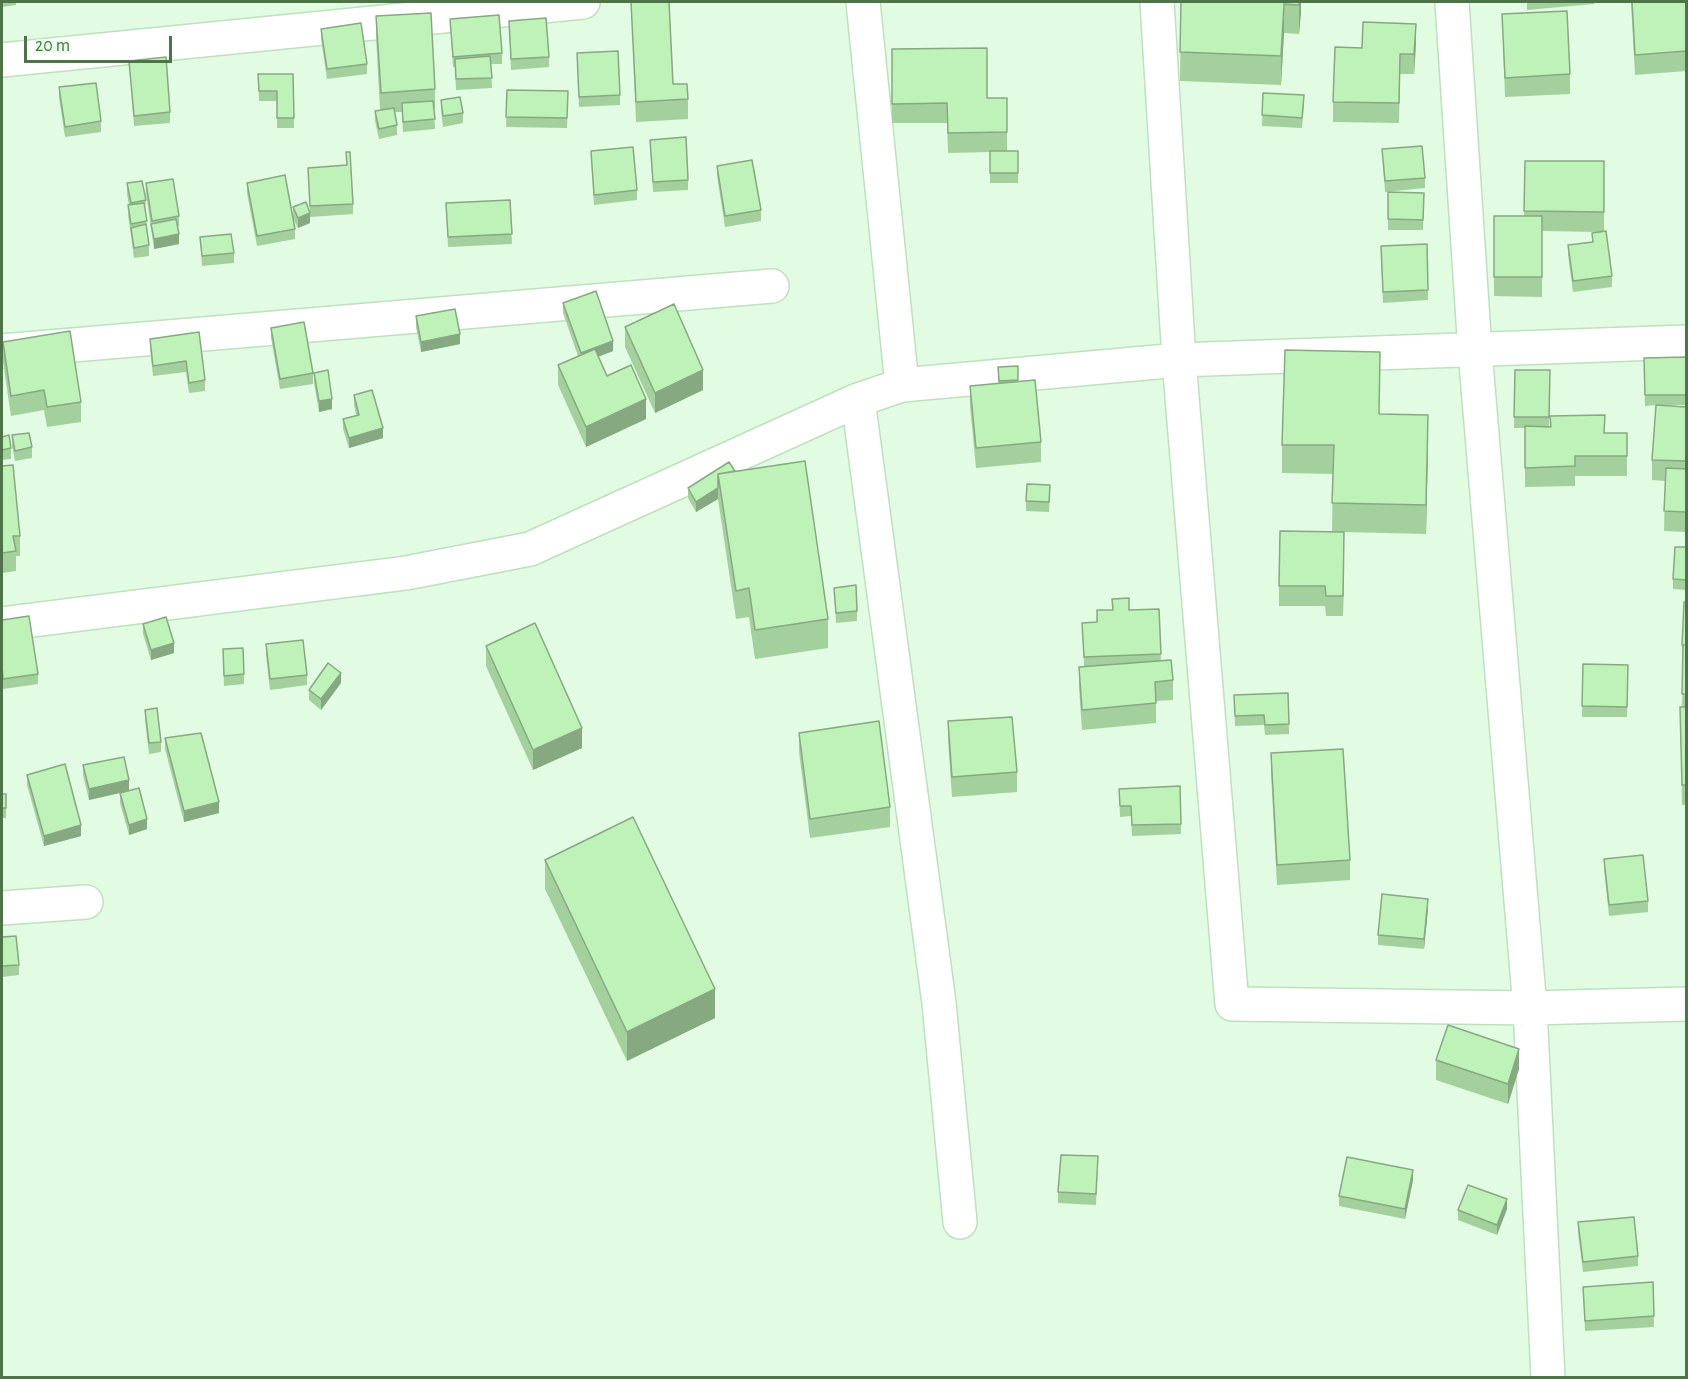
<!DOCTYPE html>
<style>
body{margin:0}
#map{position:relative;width:1688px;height:1379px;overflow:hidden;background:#e1fce3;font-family:"Alegreya Sans",sans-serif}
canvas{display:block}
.frame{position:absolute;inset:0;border:3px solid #4f7348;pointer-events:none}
.scale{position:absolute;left:24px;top:36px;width:148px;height:27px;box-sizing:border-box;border:3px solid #4f7348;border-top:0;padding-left:8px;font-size:18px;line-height:21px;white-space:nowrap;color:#4f7348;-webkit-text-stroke:4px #e7ffe9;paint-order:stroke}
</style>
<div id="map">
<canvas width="1688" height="1379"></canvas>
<div class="frame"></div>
<div class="scale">20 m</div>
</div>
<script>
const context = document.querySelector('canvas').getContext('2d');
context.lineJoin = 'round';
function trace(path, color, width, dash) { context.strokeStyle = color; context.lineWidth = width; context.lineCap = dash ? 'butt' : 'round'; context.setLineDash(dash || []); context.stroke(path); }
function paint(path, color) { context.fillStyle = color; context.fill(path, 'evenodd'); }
const minor = new Path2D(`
 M863,2l39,383
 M1157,2l22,358 53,644 298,4 156,-4
 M1452,2l23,349 55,657 18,370
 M2,60l581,-58
 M2,351l770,-65
 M858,400l81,603 21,219
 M2,624l404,-51 124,-24 328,-149 44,-15 277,-25 507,-18
 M2,908l84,-6`);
const wall = new Path2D(`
 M2,2h14v3l-14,2z
 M631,2l42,82 15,15v20l-52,3z
 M1181,2h120l-2,32 -15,-1 -3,52 -101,-4z
 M1527,2h67v2l-67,6z
 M1631,2h55v69l-51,4z
 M1502,14l68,60v20l-65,3z
 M376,16l59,73v20h-1l1,20 -32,3 -1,-20h-7l2,13v10l-18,4 -4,-18v-10l5,-1 -4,-74z
 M450,19l52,34v11h-11l1,24 -36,2 -1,-23h-2z
 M509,21l40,36v10l-38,3z
 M321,29l46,35v10l-40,5 -6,-40z
 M1416,44l-2,30h-14l-1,49 -66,-1v-20l29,-54z
 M892,49l95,49h20v53h11v32h-28v-31l-42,1 -1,-30h-55z
 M129,61l41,51v11l-36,3z
 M577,63l43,32v10l-41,2z
 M258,74h35l1,54h-17v-27h-18z
 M59,87l42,34v11l-36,5 -6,-39z
 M507,90l61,1 -1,37 -61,-1z
 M1263,93l41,12 -2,23 -40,-2z
 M441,100l22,13v10l-20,4 -2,-17z
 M650,140l38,40v10l-35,2z
 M1382,149l43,29v10l-40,4z
 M591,151l46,39v10l-43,5z
 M346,152l7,52v10l-43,3v6l-12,5 -5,-10 2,11v10l-38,7 -10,-53v-10l46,33v-9l17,5 -2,-44 38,-3z
 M1525,161h79v71l8,44v11l-39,5 -5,-37v-10l24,-3v-9l8,-1 -58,-1v66l-48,-1v-80h30z
 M717,166l44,44v11l-36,6 -8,-51z
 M127,183l19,17 -1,10 4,35v11l-15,2 -6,-43 1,-10 -2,-11z
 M146,183l33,33v10l-2,1 2,17 -25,5 -8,-56z
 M1388,192l36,1 -1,37h-35z
 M510,200l2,44 -64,3 -2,-44z
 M200,237l34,16v10l-32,3z
 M1381,256l47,34v10l-45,3z
 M563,303l50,48 -15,6 9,19 39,43 -60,28 -28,-62v-20l20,-9 -15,-43z
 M416,316l44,28 -39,8 -5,-25z
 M625,327l78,63 -48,23 -30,-66z
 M271,328l42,45v11l-33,5 -9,-51z
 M199,332l6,48v11l-16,2 -3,-21 -33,4 -3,-27v-10z
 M3,342l78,60v20l-34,5 -3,-17 -33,6 -8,-54z
 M1686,357v48h-29l29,2v125l-22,-1 1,-50 -13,-1v-20l4,-55 -11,1 -1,-48z
 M1018,366v15l23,61v20l-65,6 -6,-62v-20l28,-3v-16z
 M1515,370h35l-1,57 56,6 22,23v20h-52v10l-50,1v-59h-11z
 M314,373l18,36 -13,3 -5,-29z
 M354,395l29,43 -34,10 -6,-19v-10l13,-4 -2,-10z
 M1380,414l48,29 -2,91 -82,-2 -1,84h-17l-1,-10h-46v-20l53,-54 1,-58 -51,-1v-28z
 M12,435l20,12v11l-17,3 -3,-15z
 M2,437l9,11v11l-9,1z
 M729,462l99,157v29l-73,11 -6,-42 -13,2 -18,-120 -22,13 -8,-14v-10z
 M2,466l18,70v20h-4v15l-14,2z
 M1050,495l-1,17 -23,-1v-10z
 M1686,547v43l-13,-1v-10z
 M834,588l23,23v10l-21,2z
 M1112,599l17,11 30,-1 2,52 12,19v20l-17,1v22l-74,7 -3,-43v-20h5l-2,-44 15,-1 15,-12z
 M1686,602v203h-4l-2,-98h2l1,-52h-1v-10z
 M2,620l36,54v10l-35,5 -1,-13z
 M143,624l31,29 -23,7 -8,-26z
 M266,644l41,31v10l-37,5 -4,-35z
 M486,646l96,102 -49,22 -47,-104z
 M223,649l21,25v10l-20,2z
 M1583,664l45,1 -1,52h-45z
 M341,683l-20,27 -12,-10v-10z
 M1288,693l1,41 -24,1 -1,-10 -29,1 -1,-31z
 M145,710l16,32v10l-12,2 -4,-34z
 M948,721l69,51v20l-65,5 -4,-56z
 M799,733l91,74v20l-80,11 -11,-86z
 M165,738l54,75 -35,9 -19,-73z
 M1271,753l79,107v20l-73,5 -6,-112z
 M83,765l46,26 18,38 -18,6 -9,-32v-10l7,-2 -38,9 -6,-25z
 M27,775l54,61 -37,10 -17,-61z
 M1180,786l1,48 -49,2 -1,-20 -11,1 -1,-28z
 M2,794h4v24h-4z
 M1604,859l44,42v11l-39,4 -5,-47z
 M545,860l170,158 -88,43 -82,-172z
 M1428,909l-4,40 -46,-4v-10z
 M2,937l17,28v10l-17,2z
 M1436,1060l83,9 -11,35 -72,-24z
 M1098,1156l-2,49 -38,-2v-11z
 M1413,1180l-8,39 -66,-13v-10z
 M1507,1209l-10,26 -39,-15v-10z
 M1578,1222l60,34v10l-55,6 -5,-39z
 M1653,1282l1,45 -69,4 -2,-44z`);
const shadedWall = new Path2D(`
 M1299,2h2v12l-2,20z
 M1284,4v29l-3,52v-29z
 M1416,24v20l-2,30v-20z
 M310,213v10l-12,5v-10z
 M179,234v10l-25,5v-10z
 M460,334v10l-39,8v-10z
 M613,341v10l-32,12v-10z
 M703,370v20l-48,23v-20z
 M332,399v10l-13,3v-11z
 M646,399v20l-60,28v-20z
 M1428,415v28l-2,91v-29z
 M383,428v10l-34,10v-10z
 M718,488v11l-22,13v-10z
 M1344,532v20l-1,64v-20z
 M174,643v10l-23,7v-10z
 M341,673v10l-20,27v-11z
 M582,728v20l-49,22v-20z
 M129,780v11l-40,9v-11z
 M219,802v11l-35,9v-11z
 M147,819v10l-18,6v-10z
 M81,825v11l-37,10v-10z
 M1428,899v10l-4,40v-10z
 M715,989v29l-88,43v-29z
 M1519,1049v20l-11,35v-20z
 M1413,1170v10l-8,39v-10z
 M1507,1199v10l-10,26v-10z`);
const building = new Path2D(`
 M631,2h38l4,82h14l1,15 -52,3z
 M1181,2h118v3l-15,-1 -3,52 -101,-4z
 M1632,2h54v49l-51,4z
 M1567,11l3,63 -65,4 -3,-64z
 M431,13l4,76 -54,4 -5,-77z
 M499,15l3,38 -49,4 -3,-38z
 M546,18l3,39 -38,2 -2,-38z
 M1363,22l53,2 -2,30h-14l-1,49 -66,-1 2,-55 27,1z
 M361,23l6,41 -40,5 -6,-40z
 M987,48v50h20v34l-59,1 -1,-30 -55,1v-55z
 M618,51l2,44 -41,2 -2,-44z
 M490,56l2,22 -36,1 -1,-20z
 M166,57l4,55 -36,4 -5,-55z
 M258,74h35l1,44h-17v-27h-18z
 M96,83l5,38 -36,6 -6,-40z
 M507,90l61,1 -1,27 -61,-1z
 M1263,93l41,2 -2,23 -40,-3z
 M460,97l3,16 -20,3 -2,-16z
 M433,101l2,18 -32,3 -1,-19z
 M394,108l3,17 -18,4 -4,-18z
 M686,137l2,43 -35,2 -3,-42z
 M1422,146l3,32 -40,3 -3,-32z
 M633,147l4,43 -43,5 -3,-44z
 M990,151h28v22h-28z
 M346,152h4l3,52 -43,2 -2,-38 39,-3z
 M752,160l9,50 -36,6 -8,-50z
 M1525,161h79v51l-80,-1z
 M285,175l10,54 -38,7 -10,-53z
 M173,179l6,37 -27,5 -6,-38z
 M142,181l4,19 -15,3 -4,-20z
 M1388,192l36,1 -1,27 -35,-1z
 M510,200l2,34 -64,3 -2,-34z
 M306,202l4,11 -12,5 -5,-11z
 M144,203l3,18 -16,3 -3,-19z
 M1494,216h48v61h-48z
 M176,219l3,15 -25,5 -3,-15z
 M146,224l3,21 -15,3 -3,-20z
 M1606,231l6,45 -39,5 -5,-36 25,-3 -1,-9z
 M231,234l3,19 -32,3 -2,-19z
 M1427,244l1,46 -45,2 -2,-46z
 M596,291l17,50 -32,12 -18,-50z
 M674,304l29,66 -48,23 -30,-66z
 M455,309l5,25 -39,8 -5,-26z
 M304,322l9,51 -33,6 -9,-51z
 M70,331l11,71 -34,5 -3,-17 -33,6 -8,-54z
 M199,332l6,48 -16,3 -3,-22 -33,5 -3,-27z
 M595,349l12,27 24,-11 15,34 -60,28 -28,-62z
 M1285,350l95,2 -1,62 49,1 -2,90 -94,-2 2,-58h-52z
 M1686,357v38h-41l-1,-37z
 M1018,366v14l-19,1 -1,-14z
 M328,370l4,29 -13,2 -5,-28z
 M1515,370h35l-1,47h-35z
 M1035,380l6,62 -65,6 -6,-62z
 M372,390l11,38 -34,10 -6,-19 16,-4 -5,-20z
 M1656,405l30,2v54l-34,-1z
 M1605,415l-1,18h23v23h-52v10l-50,2v-42l26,1 -1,-11z
 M29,433l3,14 -17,4 -3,-16z
 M9,435l2,13 -9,2v-13z
 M805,461l23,158 -73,11 -6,-42 -13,3 -18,-117z
 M729,462l6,9 -17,3v14l-22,14 -8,-14z
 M13,465l7,71h-7l3,15 -14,2v-87z
 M1666,468l20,1v43l-22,-1z
 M1027,484l23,1 -1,17 -23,-1z
 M1280,531l64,1 -1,64h-17l-1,-10h-46z
 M1675,547h11v33l-13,-1z
 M856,585l1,26 -21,2 -2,-25z
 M1129,598v12l30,-1 2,45 -77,3 -2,-34 15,-1v-12h16l-1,-11z
 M1684,602h2v43h-4z
 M29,616l9,58 -35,5 -1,-13v-46z
 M166,617l8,26 -23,7 -8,-26z
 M535,623l47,105 -49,22 -47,-104z
 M303,640l4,35 -37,4 -4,-35z
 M1683,645h3v49h-4z
 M243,648l1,26 -20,2 -1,-27z
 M1171,660l2,20 -18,2 1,21 -74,7 -3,-43z
 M328,663l13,10 -20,26 -12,-9z
 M1583,664l45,1 -1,42 -45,-1z
 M1288,693l1,31 -24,1 -1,-10 -29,1 -1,-21z
 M1680,707h6v78h-4z
 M157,708l4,34 -12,1 -4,-33z
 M1012,717l5,55 -65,5 -4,-56z
 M879,721l11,86 -80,12 -11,-86z
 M201,733l18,69 -35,9 -19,-73z
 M1343,749l7,111 -73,5 -6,-112z
 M124,757l5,23 -40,9 -6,-24z
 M65,764l16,61 -37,11 -17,-61z
 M1180,786l1,38 -49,1 -1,-19h-11l-1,-17z
 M139,788l8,31 -18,6 -9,-32z
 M2,794h4v14h-4z
 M633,817l82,172 -88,43 -82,-172z
 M1643,855l5,46 -39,4 -5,-46z
 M1382,894l46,5 -4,40 -46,-4z
 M16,936l3,29 -17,1v-29z
 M1448,1025l71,24 -11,35 -72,-24z
 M1061,1155l37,1 -2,38 -38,-2z
 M1347,1157l66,13 -8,39 -66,-13z
 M1468,1185l39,14 -10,26 -39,-15z
 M1634,1217l4,39 -55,6 -5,-40z
 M1653,1282l1,34 -69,5 -2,-34z`);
trace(minor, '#bfe0bd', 36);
trace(minor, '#fff', 33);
paint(wall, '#a4d09e');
paint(shadedWall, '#86a981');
paint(building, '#bff2b8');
trace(building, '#86a981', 1.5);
</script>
